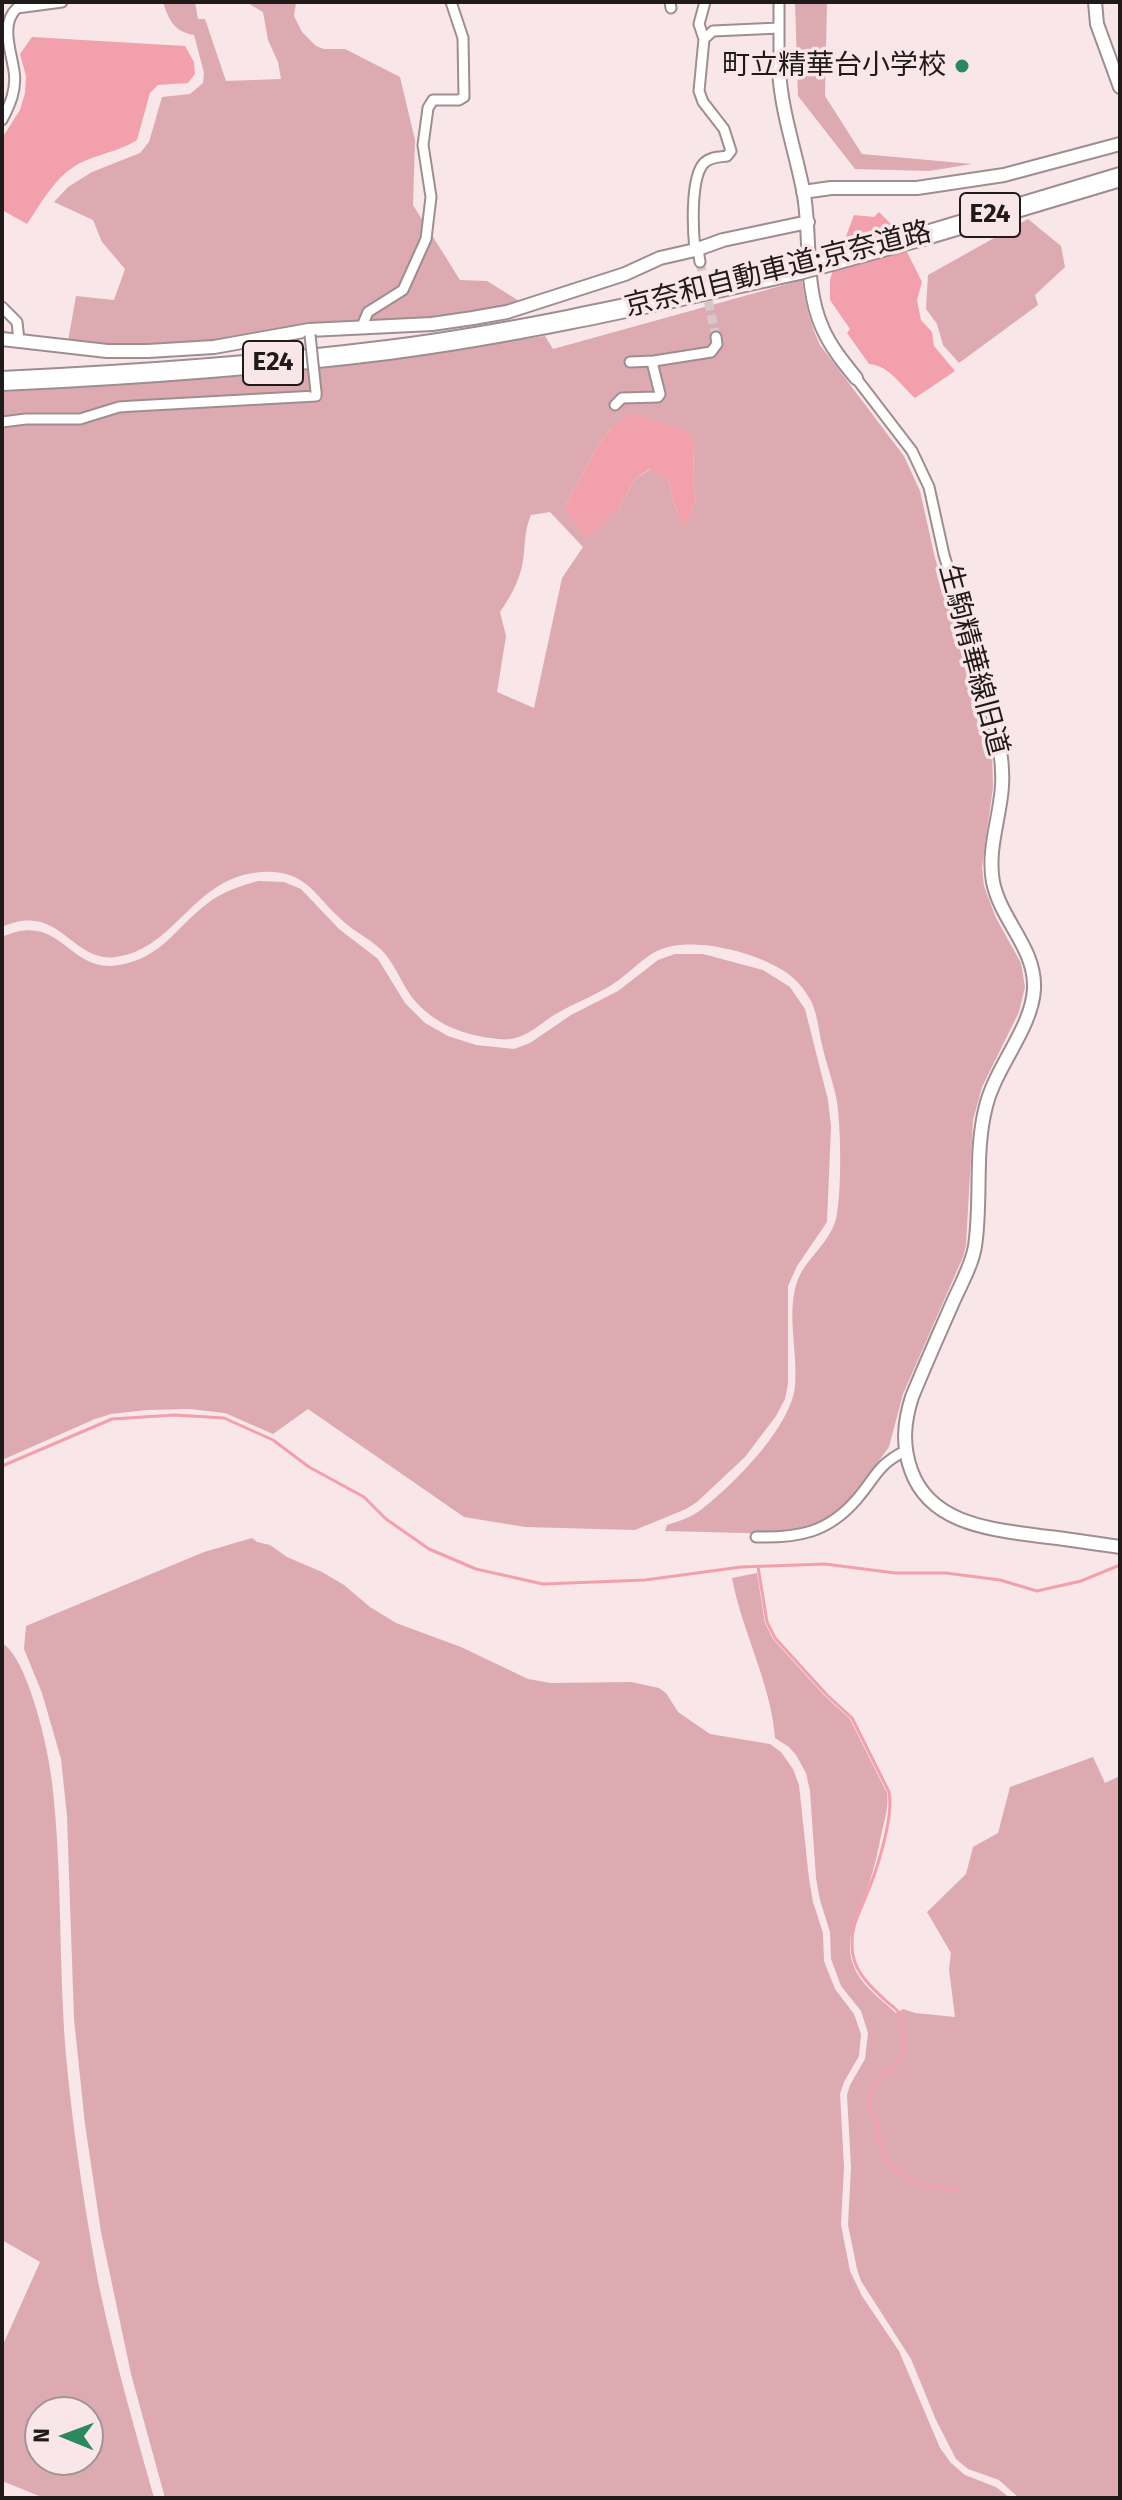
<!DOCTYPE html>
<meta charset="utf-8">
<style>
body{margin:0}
#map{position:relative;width:1122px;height:2500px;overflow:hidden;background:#f8e6e8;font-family:"Fira Sans",sans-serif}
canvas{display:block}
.frame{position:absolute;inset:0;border:4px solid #201a1a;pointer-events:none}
.north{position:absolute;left:24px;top:2396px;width:80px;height:80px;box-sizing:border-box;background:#f8e6e8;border:2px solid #a29496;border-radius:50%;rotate:271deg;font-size:22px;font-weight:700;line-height:32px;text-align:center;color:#201a1a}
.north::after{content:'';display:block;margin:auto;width:28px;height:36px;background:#2c885e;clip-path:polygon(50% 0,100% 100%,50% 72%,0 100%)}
</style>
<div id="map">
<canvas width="1122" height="2500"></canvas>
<div class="frame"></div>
<div class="north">N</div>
</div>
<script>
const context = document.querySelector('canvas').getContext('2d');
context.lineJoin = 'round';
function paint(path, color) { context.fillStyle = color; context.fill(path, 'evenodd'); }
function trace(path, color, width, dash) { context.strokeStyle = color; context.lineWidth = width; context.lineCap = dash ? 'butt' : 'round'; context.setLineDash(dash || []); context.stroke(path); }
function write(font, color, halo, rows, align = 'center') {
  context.font = font + ' "Fira Sans","Noto Sans JP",sans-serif'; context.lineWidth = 7; context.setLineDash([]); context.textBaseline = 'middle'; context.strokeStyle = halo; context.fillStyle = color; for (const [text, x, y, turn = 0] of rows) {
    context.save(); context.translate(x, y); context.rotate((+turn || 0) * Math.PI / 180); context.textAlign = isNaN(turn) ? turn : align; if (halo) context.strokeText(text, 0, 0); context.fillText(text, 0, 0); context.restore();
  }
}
const green = new Path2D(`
 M163,2h32l3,17h7l21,62 55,-2 -3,-17 -10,-22 -5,-28 -17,-10h50l-2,14 8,16 14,14 8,3h21l55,28 15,63 -2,65 47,75 27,1 37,23c-71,13 -142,19 -213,27 -81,9 -162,21 -243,10l8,-45 38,4 11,-31 -23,-27 -9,-22 -39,-18 14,-15 24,-15 48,-19 9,-11 13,-45 28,-3 13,-11 1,-10 -10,-38c-21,-4 -25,-15 -31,-33z
 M795,2h32l-2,94 37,58 110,10 -43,7 -74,-2 -57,-73z
 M1028,219l33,27 4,21 -30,28 3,10 -79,58 -16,-18 -6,-21 -11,-15 2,-34z
 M802,280c3,24 8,43 18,65l84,111 16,35 15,67 41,133 16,62 1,34 -11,80 2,19 12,32 25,45 4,24 -6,25 -37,75 -9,33 -7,125 -3,12 -60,137 -14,53 -39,53 -17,15 -17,10 -33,9 -118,-3 2,-6c13,-4 25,-8 35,-16 32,-25 89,-82 93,-123 3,-33 -8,-69 1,-101 7,-25 33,-40 40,-66 6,-26 5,-91 1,-117 -3,-18 -10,-36 -14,-53 -4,-15 -5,-32 -11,-46 -6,-12 -14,-22 -25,-30 -30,-21 -100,-40 -134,-20 -13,8 -24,20 -37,29 -19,13 -42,21 -62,33 -18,12 -32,27 -55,24 -34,-3 -67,-15 -88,-43 -9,-13 -15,-28 -25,-41 -11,-14 -29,-21 -42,-33 -30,-26 -37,-53 -83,-50 -68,5 -85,77 -145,85 -46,6 -55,-56 -114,-30v-535l275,-18 114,-14 154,-24 8,13zM611,428l83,19 -1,29 3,25 -12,25 -9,-19 -6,-26 -19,-12 -15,10 -16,28 -55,1 35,-64zM550,512l33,35 -21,31 -28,130 -37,-16 9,-56 -6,-24c10,-15 18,-28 22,-46 4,-19 1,-32 9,-51z
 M258,881l26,1 17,7 38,40 39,30 27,44 20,20 23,13 28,9 38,4 16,-6 41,-28 47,-24 40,-31 17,-6h28l60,16 27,17 15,22 23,91 3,27 -4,95 -30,44 -9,20v98l-3,15 -9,17 -31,41 -48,45 -11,7 -51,21 -110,-3 -61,-10 -156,-108 -35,25 -48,-21 -35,-4 -43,1 -36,4 -16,5 -93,41v-523c60,-27 65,37 117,28 43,-7 57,-38 89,-62 14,-11 32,-17 50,-22z
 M252,1538l5,4 13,3 17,12 35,15 22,13 26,22 26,16 65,24 67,32 23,4 80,-1 28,6 7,5 12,19 32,22 60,10 11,8 12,17 6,16 10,94 4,23 10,31 1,28 11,28 19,25 7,20 -2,22 -15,26 -4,12 4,73 -3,58 9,46 12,25 37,55 41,97 11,15 14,12 31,12 14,11h-845l-34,-124 -30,-142 -16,-108 -11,-105 -7,-203 -6,-57 -19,-66 -18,-44 2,-23 178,-74z
 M757,1573l8,50 8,16 52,57 25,23 37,74c2,14 -3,29 -6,43 -3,16 -7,32 -12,48 -12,33 -31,61 -9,94 10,14 24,24 36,35l7,-4 12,4 40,4 -6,-48 2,-16 -24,-41 39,-38 7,-27 25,-14 12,-46 83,-30 12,26 15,-7v722h-101l-20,-18 -31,-11 -12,-10 -20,-39 -25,-61 -50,-78 -4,-12 -9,-44 3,-58 -4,-72 3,-10 15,-26 3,-26 -7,-22 -20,-25 -10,-27 -1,-27 -10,-32 -4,-22 -6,-87 -4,-18 -10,-18 -7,-8 -14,-9c-4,-55 -33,-106 -43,-160z
 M2,1643c26,15 47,108 50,139 11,94 6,189 15,284 7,72 18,144 31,215 15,73 36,145 56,217h-110l-42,-17v-134l38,-85 -38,-22zM40,2412h48v48h-48z`);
const water = new Path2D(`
 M32,37l153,9 9,16 1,12 -7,9 -30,2 -8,8 -13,47c-20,13 -47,15 -65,28 -19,13 -32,37 -45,56l-25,-14v-72l18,-28 5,-17 1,-17 -6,-22z
 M879,212l16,16 27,54 -5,18 4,20 11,12 2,14 21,25 -40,27c-15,-13 -25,-32 -46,-34l-22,-31 3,-4 -20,-29v-21l24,-64 20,2z
 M630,413l45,13 17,10 2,11 -1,29 3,25 -12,26 -9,-20 -6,-26 -20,-12 -14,10 -16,28 -28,29 -7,-1 -20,-27 35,-64 12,-16z`);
const stream = new Path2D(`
 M2,1466l110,-47 63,-4 49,3 49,22 36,27 55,30 22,22 43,30 47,20 67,15 102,-4 96,-13 84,-3 70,9h51l54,7 37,11 44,-10 39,-16
 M758,1567l9,55 8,16 52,57 25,23 37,74c5,26 -13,82 -24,106 -6,16 -14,29 -13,47 0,25 16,39 33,55 4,4 11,8 14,13 4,7 5,20 5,29 -1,32 -23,26 -33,47 -5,13 2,24 6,35 3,10 1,20 6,30 6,14 28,28 43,31 10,3 20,2 30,5`);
const minorTunnel = new Path2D(`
 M700,262l16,75`);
const minor = new Path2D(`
 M670,2l1,6
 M779,2v67
 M704,39l9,-8 66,-3
 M2,120c8,-15 15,-31 12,-49 -3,-21 -14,-47 3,-63l45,-6
 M698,249l2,13
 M695,250c-2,-19 -5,-72 9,-87 6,-6 15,-6 23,-7l4,-5 -7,-22 -21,-27 -4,-11 5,-52 -5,-15 6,-22
 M2,307l15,15 2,18
 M362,326l6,-14 35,-22 23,-51 5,-42 -8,-52 5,-37 5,-8h26l5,-3 -1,-59 -12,-36
 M630,362l24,-1
 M856,378l56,73 17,36 15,68 44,141
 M615,405l7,-7 36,-1 2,-3 -7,-28 1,-5 57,-9 6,-8 -1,-7
 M2,422l24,-3h54l39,-12 15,-1 182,-10v-4
 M756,1537c42,1 72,-4 101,-38 19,-22 20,-34 48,-48`);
const tertiary = new Path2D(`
 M1095,2l2,22 23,63
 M779,69c2,43 17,83 25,126 7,42 0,92 18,132 8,19 21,35 34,51
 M803,192l28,-4h86l87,-13 116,-31
 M2,339l105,12h41l66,-4 95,-17 123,-6 41,-6 34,-6 118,-38 35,-16 35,-8 28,-10 85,-18
 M988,696c7,30 16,59 14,90 -2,32 -15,64 -9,96 8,39 43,66 41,107 -2,39 -38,77 -48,117 -12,46 -4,94 -11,140 -3,19 -14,38 -22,56 -14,32 -28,63 -41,95 -8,25 -10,48 -1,73 19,54 79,59 129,66 27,3 53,7 80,11`);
const motorway = new Path2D(`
 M923,236l197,-59
 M2,381c129,-6 258,-15 386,-31 139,-18 275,-50 411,-80`);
const minorBridge = new Path2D(`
 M310,335l6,57`);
const motorwayBridge = new Path2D(`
 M799,270l124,-34`);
const markers = [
 [962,66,8,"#2c885e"]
];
const shields = [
 [990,215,60],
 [273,363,60]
];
const shieldNames = [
 ["E24",990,215],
 ["E24",273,363]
];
const poiNames = [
 ["町立精華台小学校",946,66]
];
const streetNames = [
 ["京奈和自動車道;京奈道路",778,270,-14],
 ["生駒精華線旧道",973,660,75]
];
paint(green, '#ddaab1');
paint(water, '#f3a0ad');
trace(stream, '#f3a0ad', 3);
trace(minorTunnel, '#d8c7c9', 9, [9, 4.5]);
trace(minor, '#9e8e90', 13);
trace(tertiary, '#9e8e90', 16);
trace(motorway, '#9e8e90', 22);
trace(minor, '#fff', 9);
trace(tertiary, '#fff', 12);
trace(motorway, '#fff', 18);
trace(minorBridge, '#9e8e90', 13, []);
trace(motorwayBridge, '#9e8e90', 22, []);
trace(minorBridge, '#fff', 9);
trace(motorwayBridge, '#fff', 18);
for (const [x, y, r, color] of markers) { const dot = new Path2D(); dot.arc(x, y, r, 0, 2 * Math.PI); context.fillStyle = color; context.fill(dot); trace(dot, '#f8e6e8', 3); }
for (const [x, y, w] of shields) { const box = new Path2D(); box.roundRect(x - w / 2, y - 22, w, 44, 6); context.fillStyle = '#f8e6e8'; context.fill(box); trace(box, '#201a1a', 2); }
write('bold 26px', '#201a1a', null, shieldNames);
write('28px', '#201a1a', '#f8e6e8', poiNames, 'right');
write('28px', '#201a1a', '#f8e6e8', streetNames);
</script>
